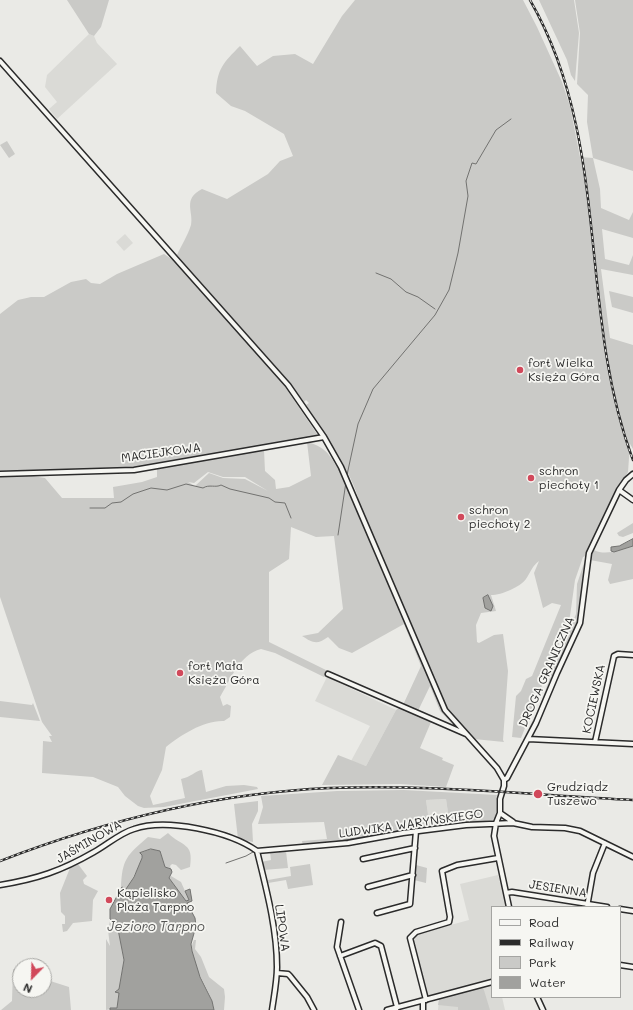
<!DOCTYPE html>
<meta charset="utf-8">
<style>
body{margin:0}
#map{position:relative;width:633px;height:1010px;overflow:hidden;background:#eaeae6;font-family:Mali,sans-serif}
canvas{display:block}
.legend{position:absolute;left:491px;top:906px;width:130px;height:92px;box-sizing:border-box;background:#f6f6f2;border:1px solid #a5a5a2;margin:0;padding:5px 7px;list-style:none;font-size:12px;color:#2b2b2b}
.legend li{display:flex;align-items:center;gap:8px;height:20px}
.legend b{width:20px;border:1px solid #a5a5a2}
.north{position:absolute;left:12px;top:958px;width:40px;height:40px;box-sizing:border-box;background:#f6f6f2;border:1px solid #a5a5a2;border-radius:50%;rotate:203deg;font-size:11px;font-weight:700;line-height:16px;text-align:center;color:#2b2b2b}
.north::after{content:'';display:block;margin:auto;width:14px;height:18px;background:#d1495b;clip-path:polygon(50% 0,100% 100%,50% 72%,0 100%)}
</style>
<div id="map">
<canvas width="633" height="1010"></canvas>
<ul class="legend">
<li><b style="height:5px;background:#f6f6f2"></b>Road</li>
<li><b style="height:5px;background:#2b2b2b"></b>Railway</li>
<li><b style="height:11px;background:#cacac7"></b>Park</li>
<li><b style="height:11px;background:#a1a19e"></b>Water</li>
</ul>
<div class="north">N</div>
</div>
<script>
const context = document.querySelector('canvas').getContext('2d');
context.lineJoin = 'round';
function paint(path, color) { context.fillStyle = color; context.fill(path, 'evenodd'); }
function trace(path, color, width, dash) { context.strokeStyle = color; context.lineWidth = width; context.lineCap = dash ? 'butt' : 'round'; context.setLineDash(dash || []); context.stroke(path); }
function write(font, color, halo, rows, align = 'center') {
  context.font = font + ' Mali,sans-serif'; context.lineWidth = 3.5; context.setLineDash([]); context.textBaseline = 'middle'; context.strokeStyle = halo; context.fillStyle = color; for (const [text, x, y, turn = 0] of rows) {
    context.save(); context.translate(x, y); context.rotate((+turn || 0) * Math.PI / 180); context.textAlign = isNaN(turn) ? turn : align; if (halo) context.strokeText(text, 0, 0); context.fillText(text, 0, 0); context.restore();
  }
}
const built = new Path2D(`
 M89,34l5,2 3,7 20,21 -60,55 -8,-10 8,-7 -12,-15 2,-12z
 M125,234l8,9 -9,8 -8,-9z
 M327,677l69,33 -30,56 -15,-5 19,-35 -55,-25z
 M446,799l4,27 -20,2 -4,-28z
 M498,875l9,32h-15v73l-65,17 -16,-58 3,-4 55,-15 -9,-36z
 M492,985v12h10l3,13h-67l1,-11z`);
const green = new Path2D(`
 M67,0h42l-8,27 -7,9 -5,-2z
 M355,0h168l14,27 25,55 8,24 10,51 13,1 -6,-36 1,-27 -11,-11 3,-51 -5,-33h58v171l-40,-13 7,31 1,19 28,12 4,-8v26l-31,-9 3,30 24,6 4,-10v20l-32,-6 9,69 23,7v104l-3,-5 -2,28 -15,26 -22,51 -5,7 -3,1 -8,23 -5,36 -49,122 -9,-1 4,-41 5,-5 5,-12 6,-3 29,-71 -9,-2 -9,5 -9,-35 5,-12c-6,4 -9,12 -13,18 -6,8 -24,16 -35,16l5,16 -15,2 -5,12 1,17 2,1 15,-8 9,-1 5,37 -5,69 1,2 -30,-3 -10,-10h-7l-17,-18 -10,-25 -14,29 15,7 -11,26 23,10 -1,2 12,5 -8,22 -46,-3 -78,1 16,-30 28,11 30,-56 7,-5 18,-39 -17,-42 -52,29 -13,-5 -11,-11c-11,8 -15,6 -26,-1l16,-3 25,-24 -9,-73 -18,1 -25,-10 -2,32 -20,13v70l59,29 -4,6 -49,-24 -14,-4c-22,6 -30,30 -41,48l3,9 4,-2 4,2 -1,11 -6,4c-20,-1 -43,14 -58,26l-4,23 -12,26 3,9 32,-7 -4,-19c10,-2 14,-8 21,-9l4,22 20,-6 18,-1 13,2 1,2 -94,18 -20,1 -6,-2 -13,-10 -7,-9 -25,-10 -51,-4 1,-32 9,1 -3,-6h3l-10,-14 -42,-125v-122l19,-1 26,4 17,20h52l-1,-11 29,-5 15,-5v-10l107,-17 1,21 10,9 1,9 13,-2 22,-11 -4,-34c21,5 24,16 35,33l-3,-19 18,42 1,-1c-11,-34 -34,-61 -52,-92l3,-2 -3,-3 -2,2 -17,-23 -110,-124c4,-9 11,-20 14,-30 3,-13 -9,-26 11,-36l25,10 41,-25 12,-13 13,-5 -9,-22 -39,-23 -14,-5 -15,-13c1,-24 7,-30 24,-47l17,20 16,-10 22,-2 18,10 29,-48zM208,472l15,5h22l23,14 -23,-12 -22,-1 -14,-5 -14,13 -7,-4 6,1z
 M539,0h35l5,33 -4,48 -4,-6 -4,-15z
 M7,141l8,13 -6,4 -9,-13z
 M164,254l12,8 103,116 40,59h-11l-184,32 -124,2v-157l18,-14 13,-3h13l27,-15 15,-3 5,4 9,1 17,-10z
 M609,291l24,6v16l-21,-6z
 M633,523v10l-10,4 -4,-1 -2,-3z
 M633,546v33l-23,5 -2,-4 4,-16 -22,-4v-6l4,-4c11,6 27,0 39,-4z
 M586,557l-5,59 -46,107 -9,17h-3l16,-32 13,-36 24,-58 1,-30z
 M0,701l32,4 1,-2 7,18 -40,-4z
 M404,790l93,5c-2,8 1,16 -2,24l-3,1 -42,6 -4,-27 -20,1 4,28 -90,14 -37,4 -1,-5 25,-2 -3,-17 -66,2 5,-17 -2,-11 76,-5z
 M258,801v10l-6,13 1,18 -15,-3 -4,-35z
 M168,833c14,14 26,9 22,34l-9,3 -5,-5 -4,-1 -2,2 1,3 -6,-2 -5,-16 -9,-2 -9,3c1,10 -11,29 -16,37l-5,-1c1,-29 6,-33 27,-51l12,2z
 M286,851l2,17 -25,2 -2,-8 10,-2 -1,-8z
 M78,864l9,12 -4,4 1,4 14,7 -5,9 -1,21 -19,2 -6,8 -4,1 -1,-8h3v-8l-4,-4 -1,-19 10,-25z
 M310,864l3,21 -25,4 -2,-9 -18,3v-3l23,-4 -1,-9z
 M416,865l11,3 -1,15 -12,-3z
 M171,876l10,6 8,18 -3,1 -17,-23z
 M116,919l8,41 -5,29 -4,2 4,2 -2,15 -11,2v-71l4,7 -2,-16 2,-9h3z
 M194,940h2l-1,9 6,8 8,20 15,12 1,8 -1,13h-10c-1,-20 -31,-51 -20,-70z
 M13,969l7,2v19h24v-11l25,8 2,23h-70l11,-9z
 M483,987l7,23h-32v-3l-20,-2 1,-6z`);
const water = new Path2D(`
 M633,539v7l-19,6 -3,-1v-4l8,-1z
 M488,595l5,11 -2,5 -6,-3 -2,-10z
 M151,849l9,2 5,16 6,2 1,3 -3,6 17,23 3,-1 -4,-9 5,-2 2,12 -5,2 8,15 1,8 -5,18 1,7 8,26 12,24 2,9h-104v-2h7l2,-15 -4,-1 4,-3 5,-29 -8,-41 -3,2 -3,-2v-10l12,-22 4,2 8,-12 8,-19v-3l-2,-2z`);
const stream = new Path2D(`
 M376,273l15,6 15,13 12,5 17,12
 M347,475l11,-51 15,-35 62,-74 14,-25 9,-37 10,-57 -2,-15 6,-18 4,1 20,-34 15,-11
 M90,508h15l7,-5 9,-1 12,-8 18,-6 16,2 19,-6 17,4c6,-4 13,0 18,-3l9,4 39,9 6,4 10,1 6,15
 M338,535l8,-53
 M398,831l6,-8
 M333,842l71,-12
 M260,849l21,-2
 M226,863l20,-7 7,-4`);
const minor = new Path2D(`
 M0,61l288,324 36,52 17,30 104,243 52,58 7,12
 M0,474l134,-4 190,-33
 M619,490l14,10
 M328,674l138,60
 M528,739l105,5
 M595,742l19,-86 4,-2 15,1
 M500,813l13,9
 M257,851l91,-8 55,-10 63,-8 47,-2 19,4 33,1 15,3 53,26
 M257,851c9,37 20,77 20,116 0,14 -3,29 -5,43
 M363,859l52,-11
 M0,885c37,-6 61,-14 94,-33 13,-7 26,-19 40,-23 32,-11 95,2 123,22
 M368,887l45,-12
 M506,893l6,-1 95,15
 M509,907l-15,-71 2,-13 4,-10v-14l4,-13v-6l3,-2 29,-55 21,-50 23,-50 9,-70 30,-63 7,-10 7,-6
 M587,907l6,-34 12,-30
 M620,909l13,2
 M377,913l33,-9 6,-73
 M341,922l-4,25 22,63
 M340,956l35,-13 6,3 16,61 -1,3
 M620,965l13,2
 M277,973l11,1 2,2 17,21 7,13
 M537,997l6,13
 M426,1000l-16,-62 6,-6 33,-10 1,-5 -8,-46 15,-6 41,-7
 M387,1010l105,-28
 M423,1010v-9`);
const rail = new Path2D(`
 M530,0c82,142 47,311 103,460
 M0,861c106,-41 217,-68 330,-73 101,-4 202,7 303,12`);
const markers = [
 [520,370,4,"#d1495b"],
 [531,478,4,"#d1495b"],
 [461,517,4,"#d1495b"],
 [180,673,4,"#d1495b"],
 [538,794,5,"#d1495b"],
 [109,900,4,"#d1495b"]
];
const poiNames = [
 ["fort Wielka",528,363],
 ["Księża Góra",528,377],
 ["schron",539,471],
 ["piechoty 1",539,485],
 ["schron",469,510],
 ["piechoty 2",469,524],
 ["fort Mała",188,666],
 ["Księża Góra",188,680],
 ["Grudziądz",547,787],
 ["Tuszewo",547,801],
 ["Kąpielisko",117,893],
 ["Plaża Tarpno",117,907]
];
const streetNames = [
 ["MACIEJKOWA",161,453,-8],
 ["DROGA GRANICZNA",547,672,-66],
 ["KOCIEWSKA",594,699,-78],
 ["LUDWIKA WARYŃSKIEGO",411,824,-8],
 ["JAŚMINOWA",89,842,-30],
 ["JESIENNA",558,889,9],
 ["LIPOWA",282,928,82]
];
const waterNames = [
 ["Jezioro Tarpno",156,927]
];
paint(built, '#dadad6');
paint(green, '#cacac7');
paint(water, '#a1a19e');
trace(water, '#727270', 1);
trace(stream, '#727270', 1);
trace(minor, '#2b2b2b', 7);
trace(minor, '#f6f6f2', 4);
trace(rail, '#2b2b2b', 2.5);
trace(rail, '#f6f6f2', 1, [3]);
for (const [x, y, r, color] of markers) { const dot = new Path2D(); dot.arc(x, y, r, 0, 2 * Math.PI); context.fillStyle = color; context.fill(dot); trace(dot, '#f6f6f2', 1.5); }
write('12px', '#2b2b2b', '#f6f6f2', poiNames, 'left');
write('12px', '#2b2b2b', '#f6f6f2', streetNames);
write('italic 13px', '#545453', '#f6f6f2', waterNames);
</script>
